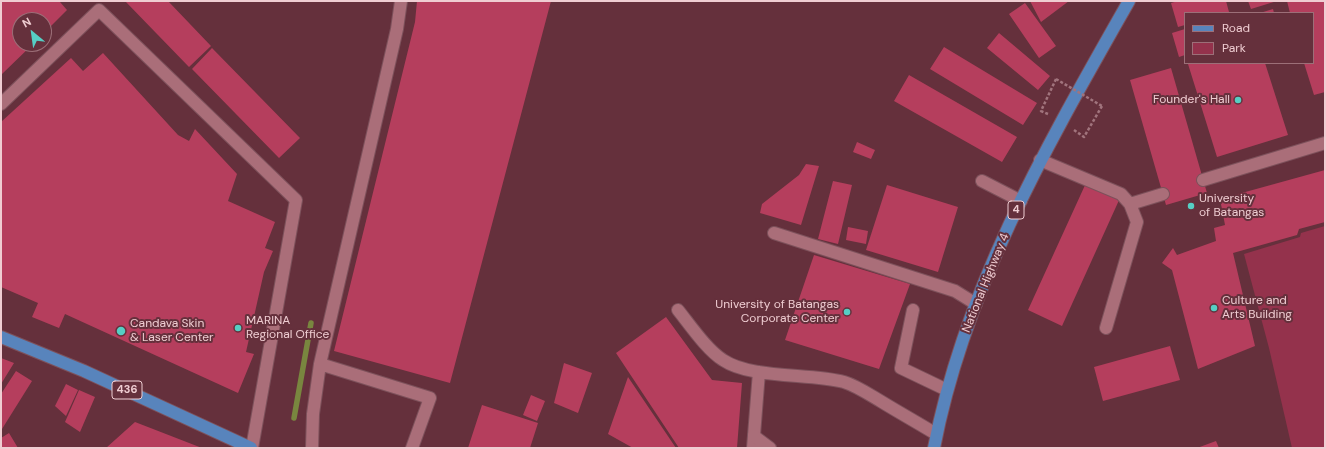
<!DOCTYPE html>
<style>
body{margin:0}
#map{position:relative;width:1326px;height:449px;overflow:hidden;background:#65303c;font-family:"DM Sans",sans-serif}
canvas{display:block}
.frame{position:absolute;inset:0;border:2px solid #efcdd2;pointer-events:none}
.legend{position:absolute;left:1184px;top:12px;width:130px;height:52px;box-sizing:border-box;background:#65303c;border:1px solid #9c6f78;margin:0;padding:5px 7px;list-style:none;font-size:12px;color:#efcdd2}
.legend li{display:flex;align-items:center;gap:8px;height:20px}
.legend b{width:20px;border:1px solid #9c6f78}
.north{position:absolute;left:12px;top:12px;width:40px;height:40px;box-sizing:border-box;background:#65303c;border:1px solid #9c6f78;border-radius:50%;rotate:331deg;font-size:11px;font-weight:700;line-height:16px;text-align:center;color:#efcdd2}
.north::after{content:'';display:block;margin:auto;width:14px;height:18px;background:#56cec4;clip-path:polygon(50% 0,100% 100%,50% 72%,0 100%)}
</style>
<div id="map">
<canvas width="1326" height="449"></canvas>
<div class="frame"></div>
<ul class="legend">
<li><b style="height:5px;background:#5884bc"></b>Road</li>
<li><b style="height:11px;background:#94324c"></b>Park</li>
</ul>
<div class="north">N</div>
</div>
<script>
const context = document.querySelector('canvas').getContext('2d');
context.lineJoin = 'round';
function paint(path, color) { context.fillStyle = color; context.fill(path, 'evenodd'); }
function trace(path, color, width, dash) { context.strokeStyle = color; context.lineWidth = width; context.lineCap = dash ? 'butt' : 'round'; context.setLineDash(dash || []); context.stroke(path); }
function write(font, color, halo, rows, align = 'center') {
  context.font = font + ' "DM Sans",sans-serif'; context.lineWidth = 4; context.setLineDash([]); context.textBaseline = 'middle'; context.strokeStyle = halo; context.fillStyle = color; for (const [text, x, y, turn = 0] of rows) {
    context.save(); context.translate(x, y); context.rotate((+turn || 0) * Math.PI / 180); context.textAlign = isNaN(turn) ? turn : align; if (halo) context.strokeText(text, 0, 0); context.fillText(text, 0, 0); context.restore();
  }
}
const green = new Path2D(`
 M1325,226v222h-33l-23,-100 -25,-94 56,-17 1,-4z`);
const stream = new Path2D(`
 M294,418l17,-95`);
const building = new Path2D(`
 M1,1h60l-1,1 7,8 -23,23v-13h-24v24h13l-31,30z
 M125,1h43l43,45 -22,21z
 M417,1h134l-101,382 -116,-32 81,-329z
 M1030,1h39l-28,21z
 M1178,1h48l3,11 -4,1h-40v12l-7,2 -7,-24z
 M1248,1h29l-26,8z
 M1287,1h38v91l-11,3 -10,-32h9v-50h-23z
 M1025,3l31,43 -17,12 -30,-44z
 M1273,9l1,4h-14z
 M1185,29v26l-6,2 -7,-24z
 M999,33l51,43 -12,14 -51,-42z
 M944,47l93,56 -14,22 -93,-56z
 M212,48l88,90 -21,20 -87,-89z
 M103,53l75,82 11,6 6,-12 42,45 -9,27 47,21 -10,26 8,3 -9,21 -18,80 8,2 -16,39 -173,-79 -6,14 -27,-11 6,-14 -37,-16v-165l70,-64 12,13z
 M1191,63h74l23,72 -71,22 -29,-93z
 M1171,68l36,125 -41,12 -36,-125z
 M909,75l108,62 -15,25 -108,-61z
 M857,142l18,8 -4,9 -18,-7z
 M806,164l13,2 -18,59 -41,-12 2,-9 37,-29z
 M1325,170v52l-26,7 -2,6 -64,18 22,93 -57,23 -26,-99 -10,-7 11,-15 4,7 39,-14 -2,-13 11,-3 -5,-26z
 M833,181l19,4 -14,59 -20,-5z
 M1086,183l34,15 -58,128 -34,-16z
 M887,185l71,22 -20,65 -72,-22z
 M848,227l20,4 -2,13 -20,-4z
 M814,255l96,29 -31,85 -94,-29z
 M666,317l46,63 30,3 -5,65h-58l-63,-95z
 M1170,346l10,34 -77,21 -9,-34z
 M1,358l13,5 -13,21z
 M564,363l28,10 -14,40 -24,-10z
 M16,371l16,10 -30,48 -1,-35z
 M628,377l48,71h-43l-25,-14z
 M66,384l12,6 -12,26 -11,-10z
 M79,390l16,7 -15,35 -15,-10z
 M531,395l14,6 -8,20 -14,-6z
 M482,405l56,18 -8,25h-62z
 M135,422l67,26h-96z
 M9,433l9,15h-17v-10z
 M1216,441l3,7h-22z`);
const path = new Path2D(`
 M1048,114l-7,-3 15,-32
 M1074,130l10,7 18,-31`);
const lane = new Path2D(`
 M1,104l98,-94 197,190 -44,248
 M1040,160l81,34 9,10 7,18 -31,106
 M1203,180l122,-37
 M982,181l39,20
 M1130,204l33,-10
 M774,233l181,58 21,13
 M678,310c12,15 29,40 45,50 28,19 87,13 121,22 13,4 26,13 38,20 18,11 36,21 54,32
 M913,310l-12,58 46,22
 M320,364l110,34 -18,50
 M312,448l1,-34 7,-50 77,-335 4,-28
 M753,448l6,-76`);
const street = new Path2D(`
 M754,436l16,12`);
const primary = new Path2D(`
 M1,337l83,34 167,77
 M934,448c31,-162 115,-306 195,-447`);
const pathBridge = new Path2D(`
 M1056,79l46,27`);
const markers = [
 [1238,100,4,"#56cec4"],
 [1191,206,4,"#56cec4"],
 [1214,308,4,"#56cec4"],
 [847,312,4,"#56cec4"],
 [238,328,4,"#56cec4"],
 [121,331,5,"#56cec4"]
];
const shields = [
 [1016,210,16],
 [127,390,30]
];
const shieldNames = [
 ["4",1016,210],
 ["436",127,390]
];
const poiNames = [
 ["Founder's Hall",1230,100,"right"],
 ["University",1199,199],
 ["of Batangas",1199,213],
 ["Culture and",1222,301],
 ["Arts Building",1222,315],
 ["University of Batangas",839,305,"right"],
 ["Corporate Center",839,319,"right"],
 ["MARINA",246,321],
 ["Regional Office",246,335],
 ["Candava Skin",130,324],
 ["& Laser Center",130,338]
];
const streetNames = [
 ["National Highway 4",986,283,-68]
];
paint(green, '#94324c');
trace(stream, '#79863f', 5.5);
paint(building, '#b53e5d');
trace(lane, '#7d515b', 14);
trace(street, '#7d515b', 14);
trace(primary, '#7d515b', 14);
trace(path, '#a1747d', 2.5, [3, 2]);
trace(lane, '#aa6e79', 12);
trace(street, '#aa6e79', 12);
trace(primary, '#5884bc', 12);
trace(pathBridge, '#a1747d', 2.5, [3, 2]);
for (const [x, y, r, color] of markers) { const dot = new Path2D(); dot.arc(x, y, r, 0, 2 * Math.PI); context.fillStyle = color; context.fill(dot); trace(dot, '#65303c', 1.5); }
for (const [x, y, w] of shields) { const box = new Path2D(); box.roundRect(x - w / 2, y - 9, w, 18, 3); context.fillStyle = '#65303c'; context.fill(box); trace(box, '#efcdd2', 1); }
write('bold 11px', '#efcdd2', null, shieldNames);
write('12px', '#efcdd2', '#65303c', poiNames, 'left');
write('12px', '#efcdd2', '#65303c', streetNames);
</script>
